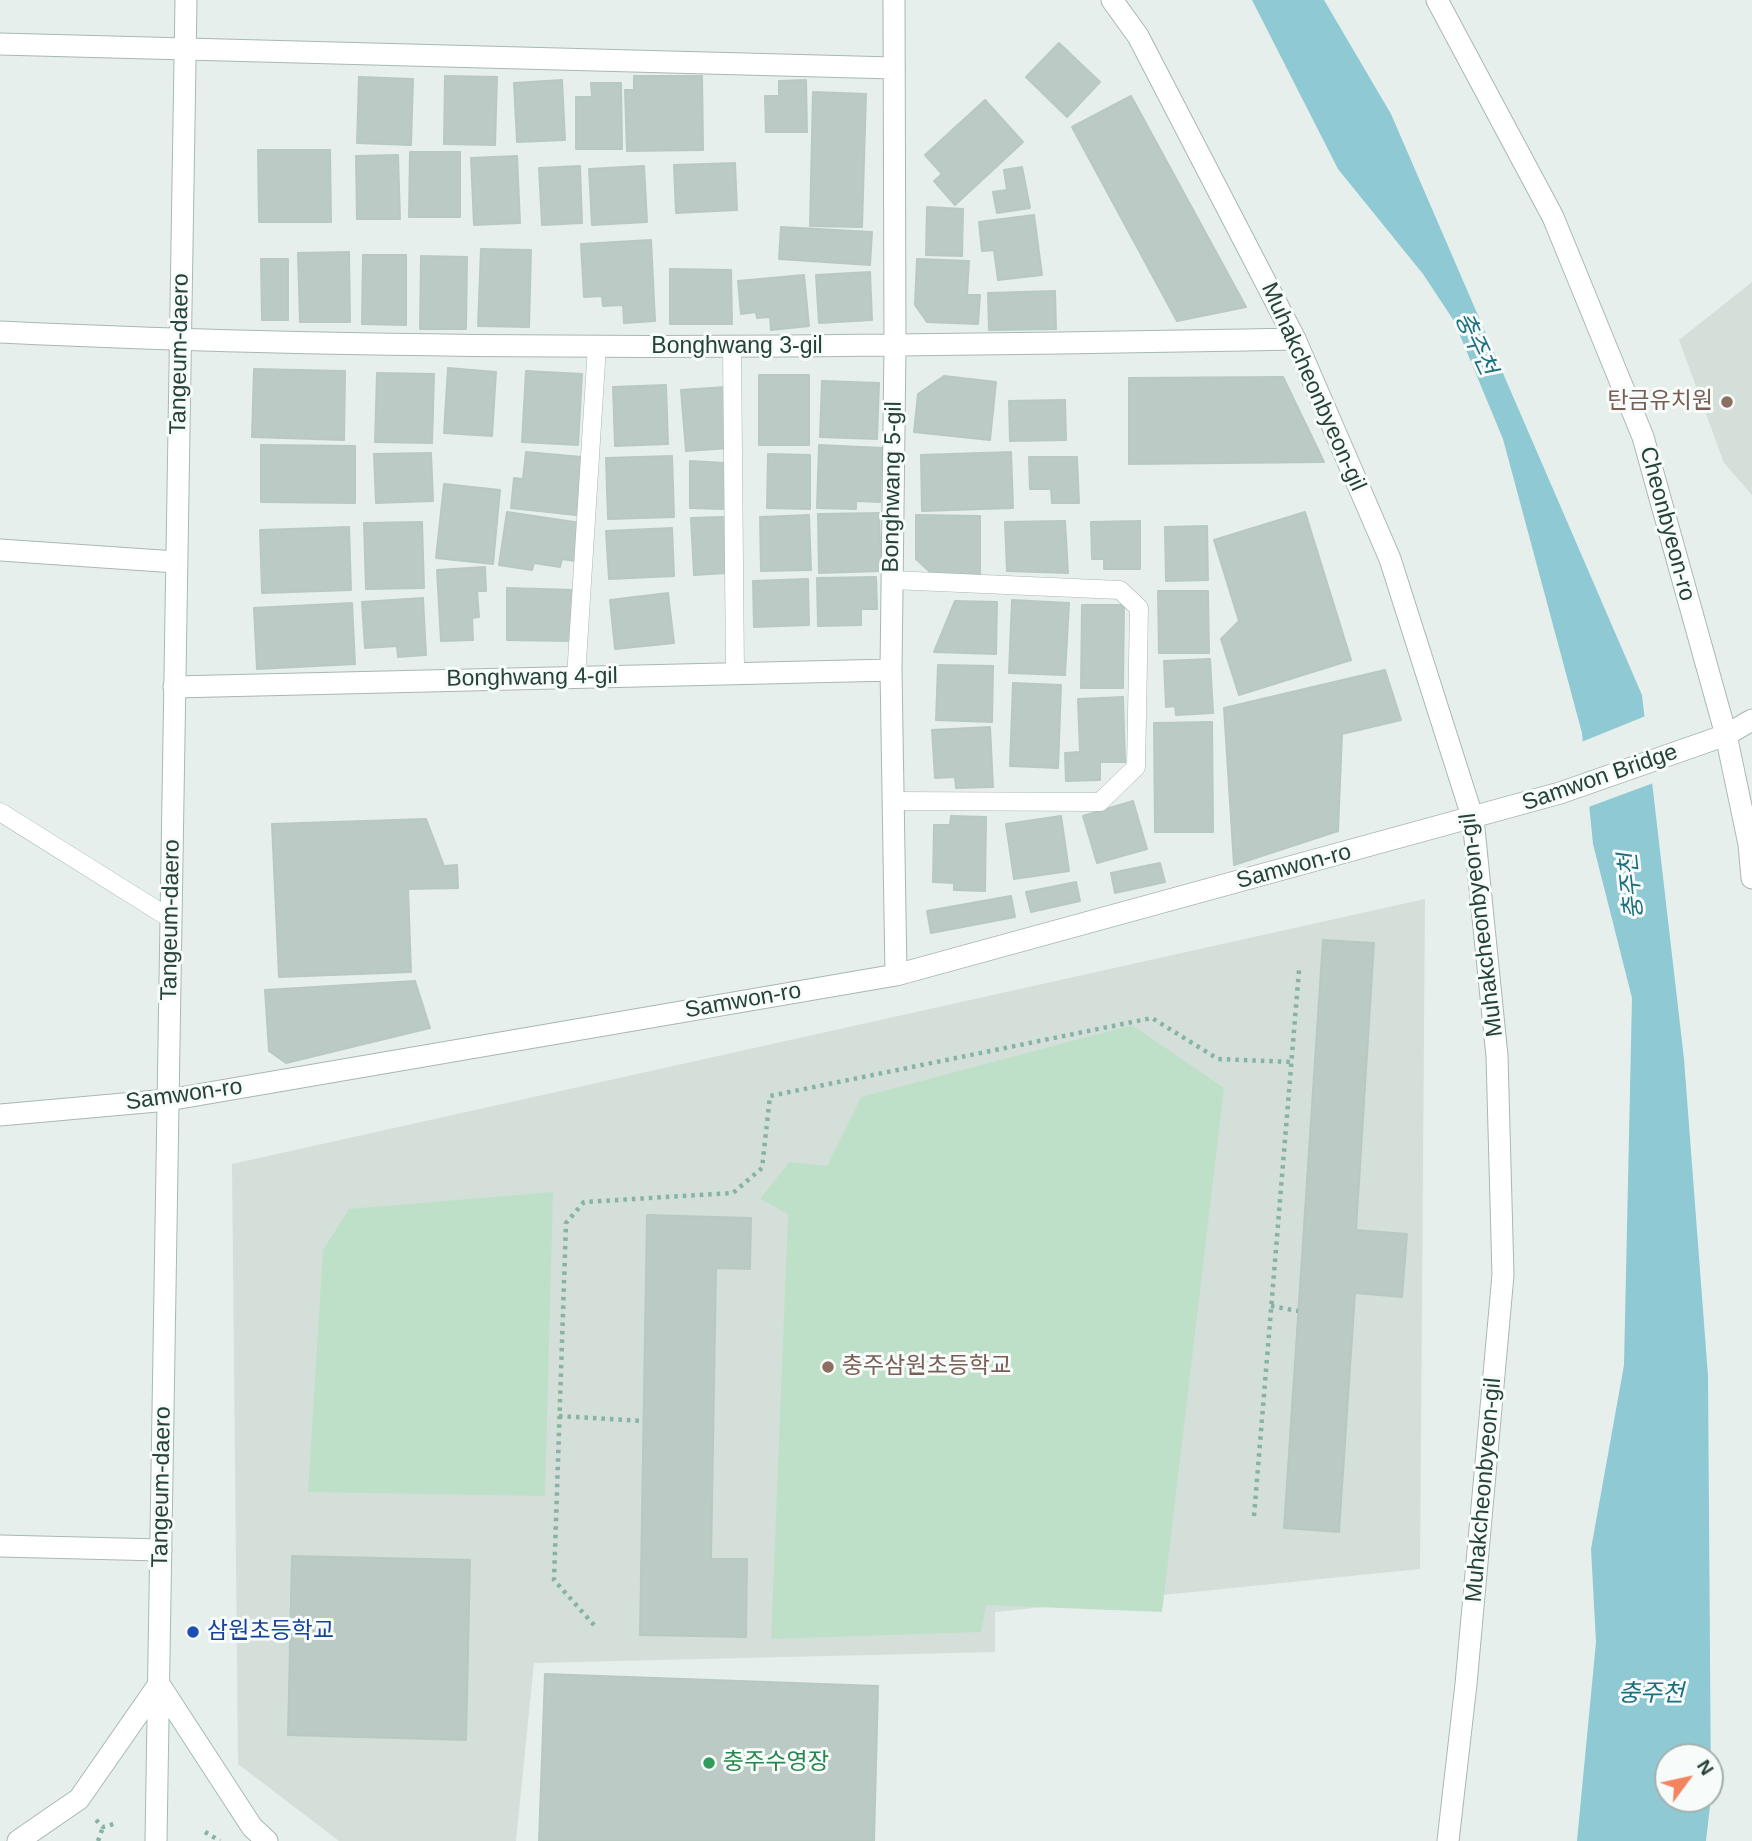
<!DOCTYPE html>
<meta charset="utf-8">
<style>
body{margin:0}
#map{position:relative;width:1752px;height:1841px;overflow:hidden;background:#e6efeb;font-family:Arial,sans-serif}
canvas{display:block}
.north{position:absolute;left:1654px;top:1743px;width:70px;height:70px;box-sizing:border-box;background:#f7fbf9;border:2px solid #a3b1ad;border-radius:50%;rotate:57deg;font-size:19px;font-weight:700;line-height:28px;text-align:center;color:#24423a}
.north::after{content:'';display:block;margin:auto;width:24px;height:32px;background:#f4845f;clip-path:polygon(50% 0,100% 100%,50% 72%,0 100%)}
</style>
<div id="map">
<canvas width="1752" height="1841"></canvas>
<div class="north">N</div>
</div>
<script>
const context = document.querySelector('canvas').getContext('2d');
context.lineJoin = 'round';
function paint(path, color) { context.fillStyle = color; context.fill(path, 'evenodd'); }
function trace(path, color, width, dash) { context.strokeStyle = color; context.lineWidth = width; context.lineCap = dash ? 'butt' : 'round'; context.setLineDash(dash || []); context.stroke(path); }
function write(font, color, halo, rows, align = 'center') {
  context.font = font + ' Arial,"Noto Sans KR",sans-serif'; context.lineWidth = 6; context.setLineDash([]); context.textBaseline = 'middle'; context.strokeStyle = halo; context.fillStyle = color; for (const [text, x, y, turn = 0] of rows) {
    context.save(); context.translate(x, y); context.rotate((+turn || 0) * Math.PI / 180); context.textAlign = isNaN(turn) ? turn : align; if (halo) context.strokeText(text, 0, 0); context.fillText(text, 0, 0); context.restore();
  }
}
const built = new Path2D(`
 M1752,282v213l-28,-32 -45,-123z
 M1425,899l-5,670 -425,43v40l-461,11 -18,178h-177l-101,-77 -6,-600z`);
const green = new Path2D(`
 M1132,1025l92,63 -62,524 -176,-7 -5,27 -210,7 17,-425 -28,-15 29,-37 38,4 34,-69z
 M553,1192l-8,304 -237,-4 15,-242 26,-41z`);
const water = new Path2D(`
 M1252,0h72l67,114 251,581 42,364 24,317 3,421 -5,44h-129l19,-199 -5,-93 33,-184 8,-367 -39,-154 -11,-111 -79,-294 -49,-118 -31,-47 -85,-105zM1668,1757h42v42h-42z`);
const pier = new Path2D(`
 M1648,715l8,67 -70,26 -7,-65z`);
const building = new Path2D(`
 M1059,43l41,39 -33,35 -41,-40z
 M445,76l52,1 -2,68 -51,-1z
 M634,76h68l1,74 -76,1 -2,-61h9z
 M359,77l54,2 -2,66 -54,-2z
 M562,80l3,60 -48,2 -3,-59z
 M806,80l1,52h-41l-1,-36h14v-15z
 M591,83h30l1,66h-46v-52h16z
 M813,92l53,2 -4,133 -52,-1z
 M1131,96l115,211 -69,14 -105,-194z
 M985,100l38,42 -68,63 -21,-24 8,-7 -17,-19z
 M258,150h72l1,72h-72z
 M410,152h50v65h-51z
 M398,155l2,64h-43l-1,-63z
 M517,156l3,67 -46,2 -3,-67z
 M735,163l2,47 -61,3 -2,-48z
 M580,166l2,57 -40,2 -3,-57z
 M644,166l3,56 -55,3 -3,-56z
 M1022,167l8,41 -33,5 -4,-21 14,-2 -3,-20z
 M927,207l36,2 -1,47 -36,-1z
 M1034,215l8,60 -44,5 -4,-30 -12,1 -3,-29z
 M781,227l91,5 -2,33 -91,-6z
 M651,240l4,81 -31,2 -1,-18 -20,1 -1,-10 -18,1 -3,-53z
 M481,249l50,1 -2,77 -51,-1z
 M349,252l1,70h-50l-2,-69z
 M363,255h43v70l-44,-1z
 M421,256l46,1 -1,72h-46z
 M261,259h27v61h-26z
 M917,259l52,2 -2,34h13l-2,29 -51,-2 -12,-17z
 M670,269l61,1 1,54h-62z
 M870,272l2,48 -53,3 -3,-48z
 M804,275l5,51 -38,4 -1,-13 -13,1 -1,-6 -15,2 -3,-33z
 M1055,291l1,38 -67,1 -1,-37z
 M448,368l48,4 -4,64 -48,-3z
 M254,369l91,2 -1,69 -92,-3z
 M526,371l56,3 -4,71 -56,-3z
 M377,373l57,1 -2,69 -57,-1z
 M759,375h50v70h-50z
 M944,376l52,6 -6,58 -76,-8 4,-38z
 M1283,377l41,85 -195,2v-86z
 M822,381l57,2 -2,56 -57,-2z
 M666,385l2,59 -53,2 -2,-59z
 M726,387l5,61 -45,3 -5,-61z
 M1065,400l1,40 -56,1 -1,-40z
 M261,445l94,1v57l-94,-1z
 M819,445l63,3 -2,54 -24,-1v8l-39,-1z
 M526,452l56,5 -6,58 -65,-7 3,-30 9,1z
 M1011,452l2,56 -91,3 -1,-56z
 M431,453l2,48 -57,2 -2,-49z
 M768,454l42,1v54l-43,-1z
 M672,456l2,61 -66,2 -2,-61z
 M1029,457h48l2,46h-27l-1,-14h-21z
 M690,461l36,2 -2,46 -34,-1z
 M444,484l56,6 -7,74 -57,-6z
 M507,512l74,11 -6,38 -13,-2 -2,8 -26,-4 -2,7 -33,-5z
 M1305,512l46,148 -112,35 -18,-56 18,-18 -25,-81z
 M879,513l2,58 -62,2 -1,-59z
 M809,515l2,55 -50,1 -1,-54z
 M916,515l64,1v58l-49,-1 -15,-14z
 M724,517l3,56 -33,2 -3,-57z
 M1065,521l3,52 -61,-2 -2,-49z
 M1140,521v48h-36v-10h-12l-1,-37z
 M422,522l2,66 -58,1 -2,-66z
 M1207,526l1,54 -42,1 -1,-54z
 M349,527l2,63 -89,3 -2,-63z
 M672,528l2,48 -65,3 -3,-48z
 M485,567l1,24h-9l2,26 -7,1 1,22 -32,1 -4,-71z
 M876,577l1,32h-16v16l-43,1 -1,-48z
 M808,579l1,46 -55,2 -1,-46z
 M507,588l67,2 -1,51 -66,-1z
 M1158,591h50l1,62h-50z
 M668,593l6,50 -59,6 -5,-49z
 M423,598l3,57 -28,2 -1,-11 -32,2 -3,-46z
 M1012,600l57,3 -4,72 -56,-2z
 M955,601l42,1 -1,52 -62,-2z
 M352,603l3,61 -98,5 -3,-61z
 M1082,605h42l-1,83h-42z
 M1210,659l3,54 -37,2 -1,-9 -9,1 -2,-46z
 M938,665l55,1 -1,56 -56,-2z
 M1385,670l16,50 -59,14 -4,97 -104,34 -10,-157z
 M1013,683l48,2 -3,83 -48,-2z
 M1123,697l2,65h-25v18l-34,1 -1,-28 15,-1 -2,-53z
 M1212,722l1,110h-58l-1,-109z
 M990,727l3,60 -37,1 -1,-11 -20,1 -3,-48z
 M1133,801l14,48 -50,14 -14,-47z
 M951,816l35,1 -1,74 -31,-1v-7l-21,-1 1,-57h16z
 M1061,816l8,55 -55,8 -8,-55z
 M426,819l18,47 13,-1 1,23 -50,1 3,83 -132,5 -7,-153z
 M1160,863l5,19 -50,11 -4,-20z
 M1076,882l4,19 -49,11 -5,-20z
 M1011,896l4,21 -84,16 -4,-22z
 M1323,940l51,3 -18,287 51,4 -5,63 -47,-4 -16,239 -55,-4z
 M415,981l15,47 -144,35 -17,-12 -4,-61z
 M647,1215l104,3 -1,51 -34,-1 -5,291h36l-1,78 -106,-2z
 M292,1556l178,4 -4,180 -178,-5z
 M545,1674l333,12 -4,155h-335z`);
const path = new Path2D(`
 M1271,1306l27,5
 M559,1416l85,5
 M1254,1516l45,-546
 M594,1625l-40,-45 12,-357 18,-21 149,-9 29,-25 8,-72 382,-78 66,41 73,3
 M96,1820l7,7 14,-4
 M205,1832l15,9
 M98,1841l5,-14`);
const service = new Path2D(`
 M732,348l3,326
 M892,580l228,10 19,18 -3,159 -36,35 -206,-1
 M576,677l21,-331
 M0,812l171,107`);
const minor = new Path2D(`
 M894,0l1,346 -4,324 5,305
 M1112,0l26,36 157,303 95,220 83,260 24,237 6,219 -37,409 -18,157
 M1437,0l116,217 90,220 83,298 23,109 3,34
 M0,44l893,24
 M0,332c431,21 863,15 1295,7
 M0,550l176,12
 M174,687l717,-17
 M0,1115l168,-15 728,-125 664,-182 166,-58 26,-15
 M0,1546l161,4`);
const tertiary = new Path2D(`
 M18,1841l61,-42 80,-115`);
const secondary = new Path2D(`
 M159,1684l93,143 15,14
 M156,1841l30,-1841`);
const markers = [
 [1727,402,7,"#8d6e63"],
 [828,1367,7,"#8d6e63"],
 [193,1632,7,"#1a4fb4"],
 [709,1763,7,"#2e9e5b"]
];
const streetNames = [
 ["Bonghwang 3-gil",737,347],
 ["Tangeum-daero",180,354,-89],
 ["Muhakcheonbyeon-gil",1313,387,66],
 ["Bonghwang 5-gil",893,487,-89],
 ["Cheonbyeon-ro",1667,524,75],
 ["Bonghwang 4-gil",532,678,-1],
 ["Samwon Bridge",1600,778,-19],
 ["Samwon-ro",1294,867,-15],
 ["Tangeum-daero",171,920,-89],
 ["Muhakcheonbyeon-gil",1482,925,-97],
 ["Samwon-ro",743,1001,-10],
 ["Samwon-ro",184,1095,-8],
 ["Tangeum-daero",162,1487,-89],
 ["Muhakcheonbyeon-gil",1484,1490,-85]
];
const educationNames = [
 ["탄금유치원",1713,402],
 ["충주삼원초등학교",842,1367,"left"]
];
const transitNames = [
 ["삼원초등학교",207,1632]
];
const leisureNames = [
 ["충주수영장",723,1763]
];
const waterNames = [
 ["충주천",1475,344,65],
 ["충주천",1632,886,-96],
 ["충주천",1651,1694]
];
paint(built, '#d4dfda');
paint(green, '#bfe0c8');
paint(water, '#8ec9d4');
paint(pier, '#e6efeb');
paint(building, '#bbcac4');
trace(building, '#b8c9c2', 2);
trace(service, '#a8b8b2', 19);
trace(minor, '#a8b8b2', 23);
trace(tertiary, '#a8b8b2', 23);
trace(secondary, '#a4bbb3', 23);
trace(path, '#86b3a5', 4.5, [3.5, 5]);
trace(service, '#fff', 18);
trace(minor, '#fff', 21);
trace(tertiary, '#fff', 21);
trace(secondary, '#fff', 21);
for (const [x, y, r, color] of markers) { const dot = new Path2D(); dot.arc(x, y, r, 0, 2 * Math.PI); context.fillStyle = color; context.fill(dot); trace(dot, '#f7fbf9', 2.5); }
write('23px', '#24423a', '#f7fbf9', streetNames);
write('23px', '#785e54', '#f7fbf9', educationNames, 'right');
write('23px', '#164399', '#f7fbf9', transitNames, 'left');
write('23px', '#27864d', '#f7fbf9', leisureNames, 'left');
write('italic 24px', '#1c6f80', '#f7fbf9', waterNames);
</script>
